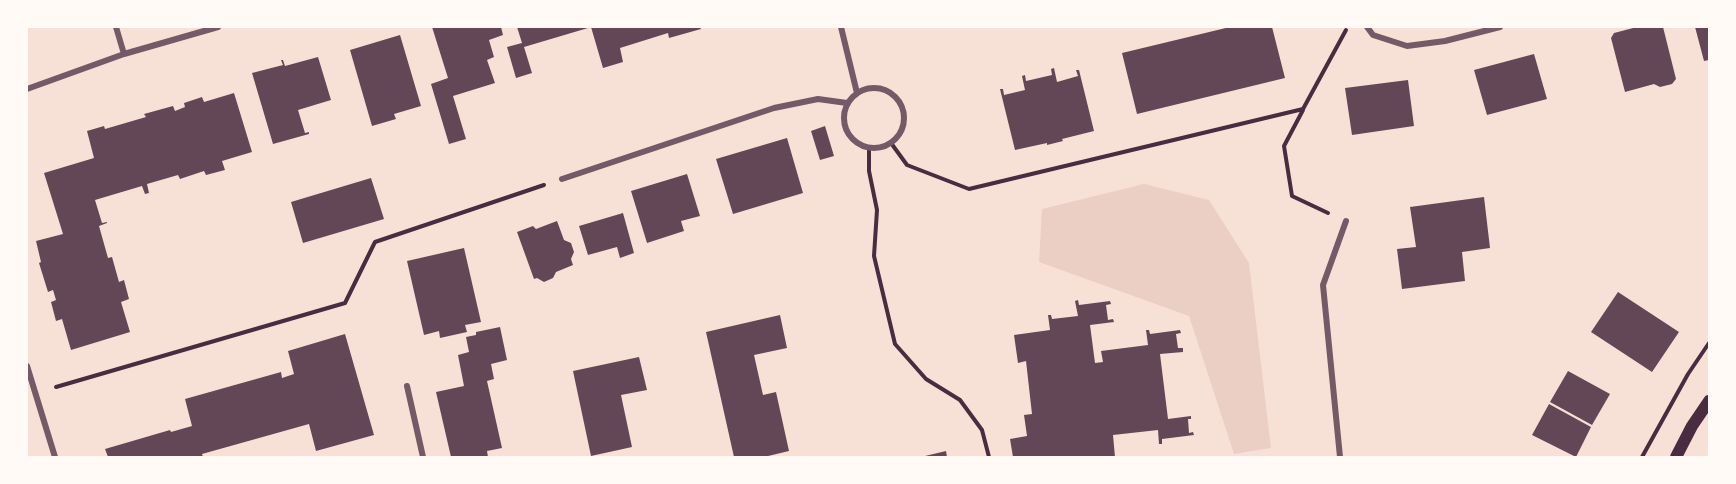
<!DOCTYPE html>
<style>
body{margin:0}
#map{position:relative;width:1736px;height:484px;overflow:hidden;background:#f7e1d7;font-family:"PT Sans Narrow",sans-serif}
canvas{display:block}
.frame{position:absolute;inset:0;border:28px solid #fffaf5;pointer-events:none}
</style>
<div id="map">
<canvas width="1736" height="484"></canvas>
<div class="frame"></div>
</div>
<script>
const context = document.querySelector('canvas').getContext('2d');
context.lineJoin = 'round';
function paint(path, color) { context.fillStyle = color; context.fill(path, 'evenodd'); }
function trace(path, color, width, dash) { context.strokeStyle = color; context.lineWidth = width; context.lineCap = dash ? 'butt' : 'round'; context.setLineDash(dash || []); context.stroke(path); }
const green = new Path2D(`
 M1144,184l65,16 40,63 22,185 -37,6 -45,-138 -150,-54 3,-53z`);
const building = new Path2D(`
 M432,27h69l2,8 -14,5 5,17 -7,3 8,23 -42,13 13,43 -17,5 -18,-60 17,-6z
 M517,27h71v1l-64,19 8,26 -16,5 -9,-31 15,-4z
 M591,27h109l1,2 -32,9 -1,-5 -48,15 3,14 -20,6z
 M1230,27h42l13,51 -148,36 -15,-61z
 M1637,27h26l13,52 -4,5 -12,3 -6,-3 -29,8 -14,-54 3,-5z
 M1695,27h14v33l-5,1z
 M400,35l21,71 -27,8 2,5 -24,7 -22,-76z
 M1534,54l13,45 -60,16 -13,-45z
 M318,57l13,43 -33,10 7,23 4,-1v2l-36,10 -21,-71 31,-8 -2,-5h2l2,6z
 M1054,68l3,14 21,-6 -2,-6h3l15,61 -32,8 1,2 -16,4v-2l-32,7 -15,-61h3l1,6 21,-5 -3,-14 3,-1 1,6 26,-6 -1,-6z
 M1408,80l6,46 -62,9 -7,-47z
 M234,93l18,59 -30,9 3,9 -19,5 -2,-4 -24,8 -2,-4 -31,9 2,9 -4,1 -3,-8 -47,14 7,23 5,-1v1l-8,3 9,32 4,-1 7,25 5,-2 5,19 -8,3 9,30 -59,18 -9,-31 -6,2 -5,-19 5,-2 -3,-10 -5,2 -9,-29 2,-1 -5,-21 27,-7 -19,-61 50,-15 -7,-27 17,-5 1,3 41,-12 -2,-3 29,-8 2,5 10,-4 -1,-4 18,-6 2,5z
 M825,126l9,30 -14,4 -9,-29z
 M787,138l16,55 -70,21 -17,-55z
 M687,174l13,42 -19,5 3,10 -37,12 -16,-52z
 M371,178l13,41 -81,24 -12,-41z
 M1484,197l6,51 -28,4 3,29 -63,8 -5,-40 19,-2 -6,-40z
 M623,213l11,40 -14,5 -3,-11 -29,8 -9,-29z
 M557,221l7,19 7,3 3,9 -3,7 2,6 -17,7 -3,6 -9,4 -7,-4 -3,1 -17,-47 16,-6 3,3z
 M464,248l17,74 -16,3 2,7 -27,6 -1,-7 -15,4 -17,-74z
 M1618,292l61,40 -27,40 -61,-40z
 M1078,300l1,5 31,-4 1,3 -5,1 2,15 5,-1 1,3 -24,3 5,38 8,-1 -2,-11 47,-6 -2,-15h3l1,4 30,-4 1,3 -5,1 2,14h5v4l-23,2 8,65 23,-3v3h-3l1,14 4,-1 1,3 -32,4v5h-3l-1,-14 -45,5 2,22h-102l-3,-18 17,-3 -3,-21 8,-1 -6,-53 -8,2 -4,-28 36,-5 -2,-15h3l1,4 26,-3 -3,-15z
 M780,315l7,33 -33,7 9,40 13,-3 13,59 -25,6h-30l-28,-125z
 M500,327l7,33 -16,4 3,15 -7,2 15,67 -15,3 1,6h-37l-15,-65 28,-6 -6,-31 11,-3 -3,-15 10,-2v-3z
 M345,334l29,101 -58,16 -7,-27 -107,30 1,3h-95l-3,-8 65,-19 1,2 21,-6 -7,-27 96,-27 1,6 12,-4 -6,-23z
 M639,357l8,33 -26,5 11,52 -41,9 -18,-85z
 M1568,371l42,23 -18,31 -42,-23z
 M1549,404l42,23 -15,30 -44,-22z
 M946,451l1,6h-22v-1z`);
const path = new Path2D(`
 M1303,110l-19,36 8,50 36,17
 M891,143l16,22 62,24 334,-80 43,-79
 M869,149v22l8,39 -3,46 21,88 31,35 34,21 22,30 7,27
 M56,387l289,-84 30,-61 169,-57
 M1642,457l46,-83 21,-31`);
const minor = new Path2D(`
 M116,27l8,27
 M841,27l16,66
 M1367,27l6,8 34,11 38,-5 55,-14
 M844 118a30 30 0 1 1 60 0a30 30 0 1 1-60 0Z
 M27,89l97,-35 94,-27
 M562,179l212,-71 44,-9 29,4
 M27,366l28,91
 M407,386l16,71
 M1340,457l-17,-172 23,-64`);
const secondary = new Path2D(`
 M1676,457l16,-31 17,-25`);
paint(green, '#ebcfc5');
paint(building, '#644757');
trace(path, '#4a2c40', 4);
trace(minor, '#755966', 6);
trace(secondary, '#4a2c40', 12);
</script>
